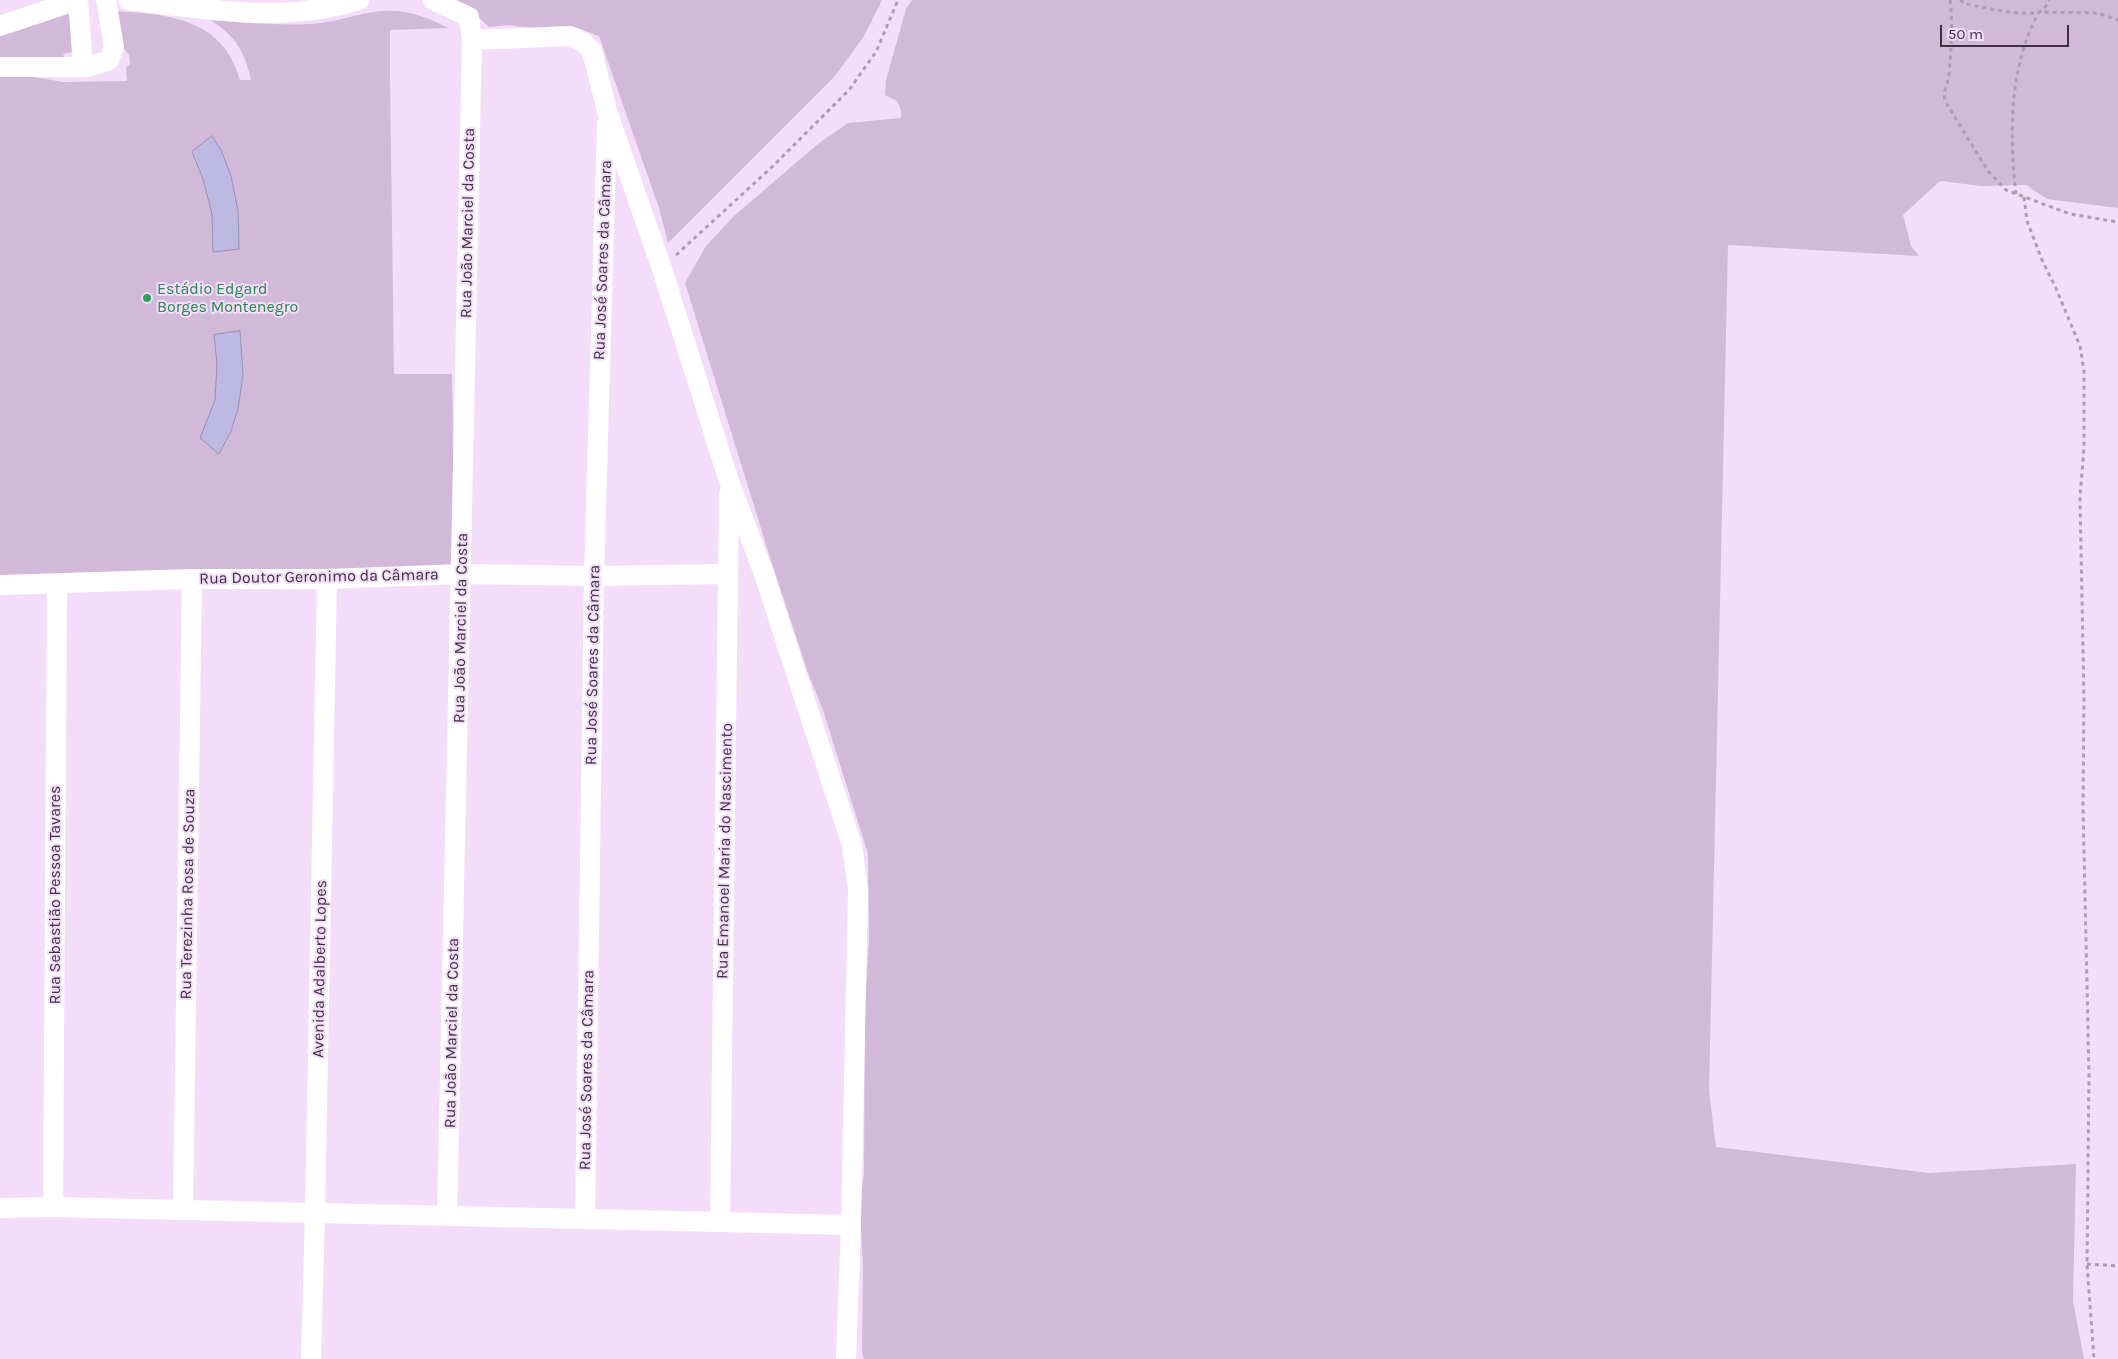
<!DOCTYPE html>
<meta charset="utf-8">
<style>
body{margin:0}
#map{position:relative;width:2118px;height:1359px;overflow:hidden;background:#f4ddfa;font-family:Karla,sans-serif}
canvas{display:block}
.scale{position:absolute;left:1940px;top:25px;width:129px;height:22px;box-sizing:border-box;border:2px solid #3c323e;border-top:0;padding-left:6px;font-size:15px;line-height:18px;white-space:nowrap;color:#3c323e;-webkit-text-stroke:4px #f4ddfa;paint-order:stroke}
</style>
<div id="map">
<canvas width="2118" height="1359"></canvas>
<div class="scale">50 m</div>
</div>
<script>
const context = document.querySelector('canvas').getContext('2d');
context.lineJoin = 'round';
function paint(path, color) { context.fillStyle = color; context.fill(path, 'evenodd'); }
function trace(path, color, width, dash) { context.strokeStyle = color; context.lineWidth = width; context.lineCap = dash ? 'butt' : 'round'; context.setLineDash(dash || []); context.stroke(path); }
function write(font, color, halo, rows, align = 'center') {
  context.font = font + ' Karla,sans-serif'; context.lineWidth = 4; context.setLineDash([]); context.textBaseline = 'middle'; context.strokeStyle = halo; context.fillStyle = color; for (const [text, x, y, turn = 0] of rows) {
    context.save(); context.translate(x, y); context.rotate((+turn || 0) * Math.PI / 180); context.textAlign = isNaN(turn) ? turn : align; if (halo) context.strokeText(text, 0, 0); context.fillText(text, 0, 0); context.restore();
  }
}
const green = new Path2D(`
 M451,0h431l-18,36 -29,40 -167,167 -9,-35 -60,-172 -21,-8h-46l-23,-3 -20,2 -13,-12z
 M912,0h1206v208l-71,-9 -21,-14 -45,1 -41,-5 -37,34 8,31 8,10 -191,-11 -19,846 7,56 213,26 147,-9 -3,137 11,58h-1220l-2,-6 1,-84 -3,-64 4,-32 1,-167 4,-66 -1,-86 -45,-144 -15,-37 -40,-122 -83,-268 21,-37 28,-30 85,-73 29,-20 53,-5v-8l-4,-9 -12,-6 1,-15 20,-71z
 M113,11c55,3 110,7 127,69h11c-6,-28 -16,-45 -41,-60 33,2 67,6 100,4 25,-1 48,-11 72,-13 24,-2 46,6 66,17l-58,2v47l4,297h58l3,188 -7,4 -448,13v-508l63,11 64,-1 -1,-13 4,-4 -1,-9 -5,-6h-6z
 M71,12l1,40 -9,2 2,5 -65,-1v-24z`);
const building = new Path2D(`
 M212,136l9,14 10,26 7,35 1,38 -26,3 -1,-38 -9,-35 -11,-27z
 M240,331l3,44 -5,34 -7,22 -12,23 -19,-16 15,-38 2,-37 -3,-28z`);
const path = new Path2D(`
 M1950,0c3,25 1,49 -1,75 -1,11 -6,13 -4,26l43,70 18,19 64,24 48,8
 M1960,0l6,4c16,3 59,13 73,8 6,-2 8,-8 10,-12
 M2016,194c-7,-60 -7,-128 23,-182l58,1 21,7
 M2024,197l3,24 15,39 13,26 25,60 4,25v77l-4,49 4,203 -1,106 6,269 -2,189 7,95
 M676,255l96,-88 77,-77 27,-38 22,-52
 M2087,1264l31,2`);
const minor = new Path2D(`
 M78,0l5,66
 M128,0c77,9 155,24 231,0
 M433,0l36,17 3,23 -25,1176
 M0,26l78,-26
 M472,40l98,-4 13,6 9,9 15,60 55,158 67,212 35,93 88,271 6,45 -7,335 -5,134
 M0,67h87l22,-7 5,-13 -8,-47
 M0,585l192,-6h135l135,-5 132,2 134,-2
 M53,1207l4,-624
 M0,1208l53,-1 798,18
 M183,1210l9,-631
 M585,1219l9,-643 13,-453
 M720,1222l9,-728
 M311,1359l4,-146 12,-634`);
const markers = [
 [147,298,5,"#2e9e5b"]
];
const streetNames = [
 ["Rua João Marciel da Costa",468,223,-89],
 ["Rua José Soares da Câmara",603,260,-88],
 ["Rua Doutor Geronimo da Câmara",319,577,-1],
 ["Rua João Marciel da Costa",461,628,-89],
 ["Rua José Soares da Câmara",593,665,-89],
 ["Rua Emanoel Maria do Nascimento",725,851,-89],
 ["Rua Terezinha Rosa de Souza",188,894,-89],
 ["Rua Sebastião Pessoa Tavares",55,895,-90],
 ["Avenida Adalberto Lopes",320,969,-89],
 ["Rua João Marciel da Costa",452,1033,-89],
 ["Rua José Soares da Câmara",587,1070,-89]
];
const leisureNames = [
 ["Estádio Edgard",157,289],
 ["Borges Montenegro",157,307]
];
paint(green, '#d2b8d9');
paint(building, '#bdb9e3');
trace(building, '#9592b1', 1);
trace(path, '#ae9cb2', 3, [4, 4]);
trace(minor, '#fff', 20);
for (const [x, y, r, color] of markers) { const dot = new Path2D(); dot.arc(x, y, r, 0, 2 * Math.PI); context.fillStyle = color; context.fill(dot); trace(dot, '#f4ddfa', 2); }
write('16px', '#3c323e', '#f4ddfa', streetNames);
write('16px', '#27864d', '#f4ddfa', leisureNames, 'left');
</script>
